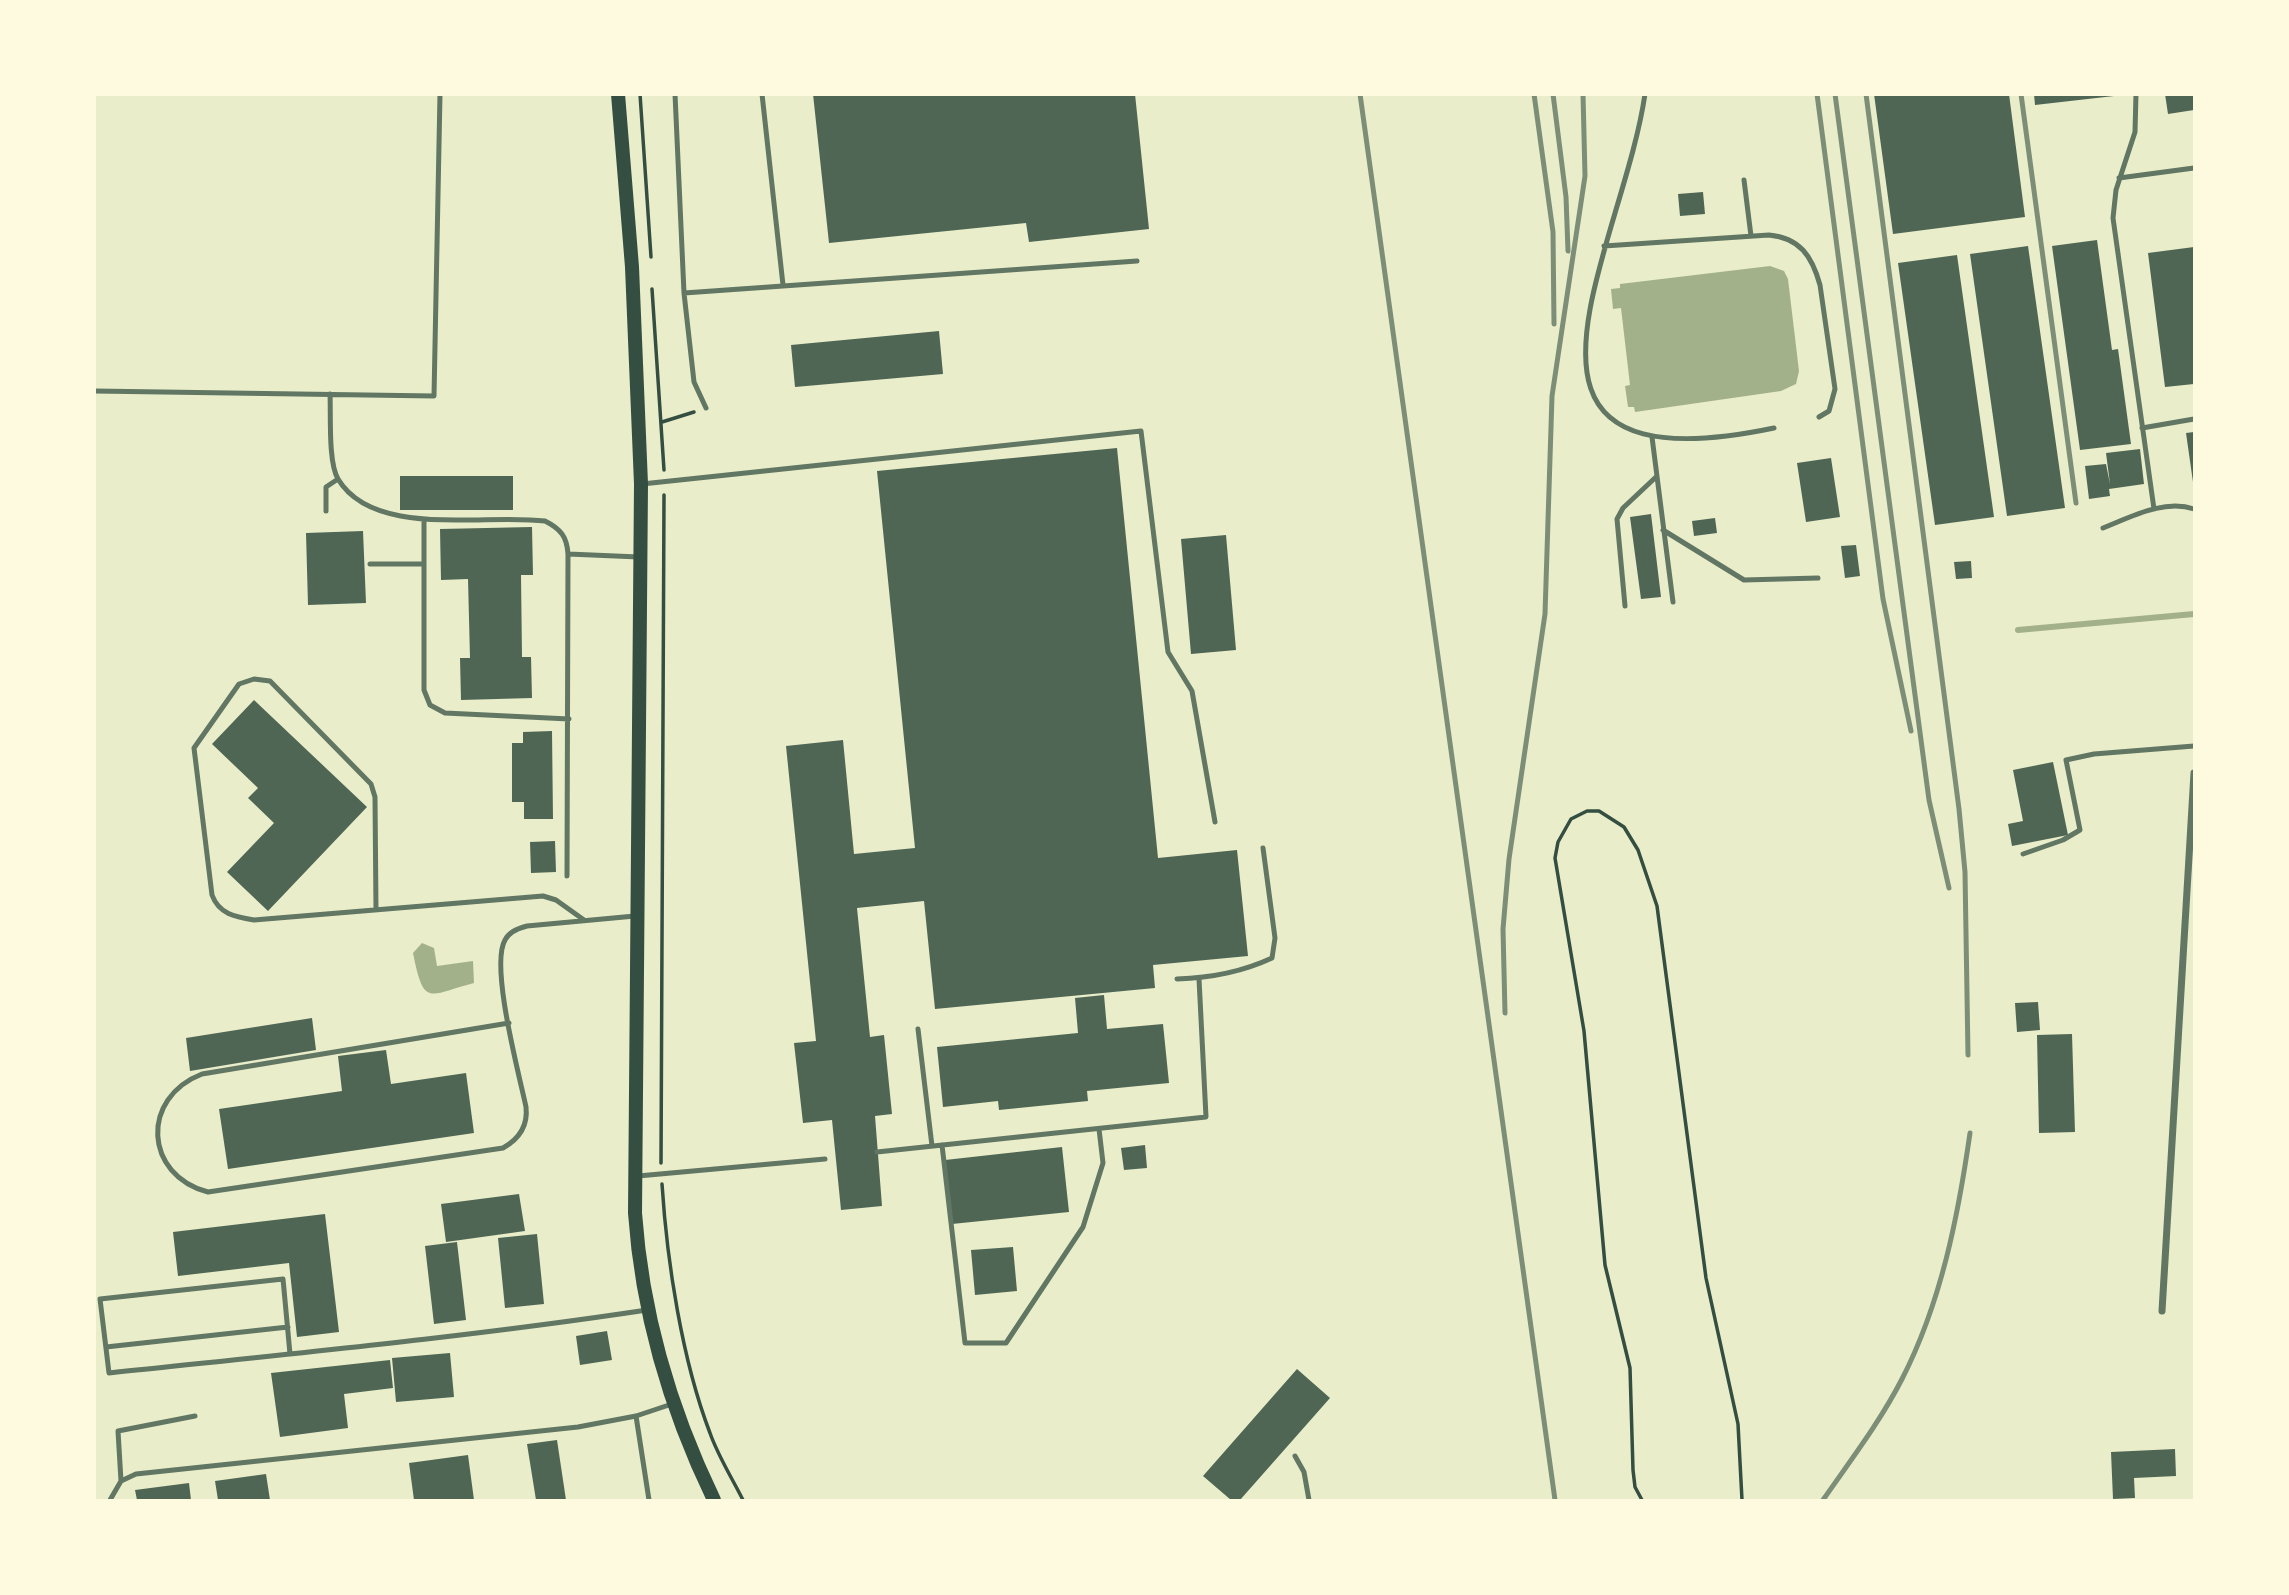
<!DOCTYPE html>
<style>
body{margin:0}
#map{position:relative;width:2289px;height:1595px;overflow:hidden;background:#e9edc9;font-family:"Source Sans 3",sans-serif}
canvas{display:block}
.frame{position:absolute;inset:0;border:96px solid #fefae0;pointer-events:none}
</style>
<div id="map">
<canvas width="2289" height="1595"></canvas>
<div class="frame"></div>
</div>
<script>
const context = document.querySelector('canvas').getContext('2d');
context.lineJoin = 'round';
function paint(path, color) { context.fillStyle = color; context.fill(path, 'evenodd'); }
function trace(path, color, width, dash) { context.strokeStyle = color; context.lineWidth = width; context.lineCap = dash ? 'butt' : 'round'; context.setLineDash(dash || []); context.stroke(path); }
const water = new Path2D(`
 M1770,266l14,5 4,8 11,92 -3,13 -15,7 -146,21 -1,-5h-6l-3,-21 5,-1 -9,-77 -8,1 -2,-20 9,-1v-4z
 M422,943l12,5 3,18 36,-5 1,22c-46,12 -50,25 -61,-30z`);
const stream = new Path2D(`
 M2018,630l176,-16`);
const building = new Path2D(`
 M813,94h322l14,135 -120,13 -3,-19 -197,20z
 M1874,94h135l16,123 -132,17z
 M2034,94h80v2l-79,9z
 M2165,94h29v16l-26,4z
 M1703,192l2,22 -25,2 -2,-22z
 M2097,240l15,110 6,-1 13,95 -51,6 -28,-204z
 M2028,246l37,262 -58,8 -37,-262z
 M2194,247v137l-29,3 -17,-134z
 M1957,255l37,262 -59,8 -37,-262z
 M939,331l4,43 -148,13 -4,-42z
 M2194,432v50h-1l-7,-49z
 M1117,448l41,410 79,-8 11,106 -95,9 2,23 -220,21 -11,-108 -67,7 13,129 14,-2 8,79 -17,2 7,90 -41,4 -9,-90 -29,3 -9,-80 22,-2 -30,-295 57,-6 11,114 61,-6 -38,-377z
 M2140,449l4,35 -35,5 1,7 -21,3 -4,-33 21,-2 4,20 -4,-31z
 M1831,458l9,59 -34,5 -9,-59z
 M400,476h113v34h-113z
 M1651,514l10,83 -20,2 -11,-82z
 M1715,518l2,15 -23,3 -2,-15z
 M532,527l1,48h-12l1,82h9l1,41 -71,2 -1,-42h10l-2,-79 -27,1 -1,-51z
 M363,531l3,72 -58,2 -2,-72z
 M1226,535l10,115 -45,4 -10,-115z
 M1856,545l4,31 -15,2 -4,-32z
 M1971,561l1,17 -16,1 -2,-17z
 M254,700l113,107 -99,104 -41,-39 47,-49 -26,-25 10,-10 -46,-44z
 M552,731l1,88h-29v-17h-12v-59h11v-11z
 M2053,762l15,73 -56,11 -4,-22 15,-3 -10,-51z
 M555,841l1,31 -25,1 -1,-31z
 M1104,995l3,34 56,-5 6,59 -82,8 1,10 -89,9 -1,-9 -55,6 -6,-60 141,-14 -3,-35z
 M2038,1002l2,28 -23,2 -2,-29z
 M312,1018l4,32 -126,21 -4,-33z
 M2072,1034l3,98 -36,1 -2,-98z
 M386,1050l5,34 75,-11 8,60 -246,36 -9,-60 123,-18 -4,-35z
 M1145,1145l2,23 -23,2 -3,-22z
 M1062,1147l7,65 -117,12 -7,-64z
 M519,1194l6,37 -79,11 -5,-38z
 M325,1214l14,118 -42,5 -8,-74 -111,13 -5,-44z
 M537,1234l7,70 -39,4 -7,-70z
 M457,1242l9,78 -32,4 -9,-78z
 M1013,1247l4,44 -42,4 -4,-45z
 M607,1331l5,29 -32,5 -4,-29z
 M450,1353l4,44 -58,5 -4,-44z
 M390,1360l3,28 -49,6 4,34 -68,9 -9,-64z
 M1297,1369l33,29 -90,102h-9l-28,-24z
 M557,1440l9,60h-30l-9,-56z
 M2175,1449l1,27 -42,2 1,20 -22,1 -2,-47z
 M468,1455l6,45h-60l-5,-37z
 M266,1474l4,26h-52l-3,-19z
 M189,1483l2,17h-54l-2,-10z`);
const path = new Path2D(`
 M640,94l11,163
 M652,289l12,181
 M662,422l32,-10
 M661,1163l3,-668
 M662,1184c5,78 20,176 48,249 8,23 22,45 33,67
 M1642,1500l-7,-13 -2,-17 -3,-102 -25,-103 -21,-234 -29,-173 3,-16 13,-23 16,-8h12l25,16 14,23 19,56 49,372 32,146 4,76`);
const service = new Path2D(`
 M675,94l9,199 10,89 12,26
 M762,94l21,191
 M1645,94c-23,159 -178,398 129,334
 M2136,94l-1,38 -19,58 -3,28 41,291
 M2119,178l75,-10
 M1744,180l7,56
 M1604,246l165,-11c31,3 43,21 51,50l15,104 -6,22 -10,6
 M684,293l453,-32
 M94,391l340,5 6,-302
 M330,394c1,21 -2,68 8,85 36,60 149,34 207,42 16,8 22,16 23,33l71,3
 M2142,428l52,-9
 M1652,437l21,165
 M642,484l499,-53 27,221 24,39 23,131
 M326,511v-24l12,-8
 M424,519v171l6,15 15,8 124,6
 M2103,528c28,-11 61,-29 91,-19
 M1663,530l81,50 74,-2
 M370,564h54
 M1625,606l-8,-87 6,-11 33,-31
 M2023,854l40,-14 17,-10 -14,-70 28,-6 100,-8
 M567,876l1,-322
 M376,910l-1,-113 -4,-13 -101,-103 -16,-2 -15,5 -45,64 18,147c7,19 23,22 42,25l289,-24 13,4 28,20
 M1177,979c33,-1 65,-7 95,-21l3,-20 -12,-90
 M509,1023l-307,51c-62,24 -58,101 6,118l295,-44c16,-9 25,-23 23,-41 -7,-33 -36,-141 -21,-167 4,-8 14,-12 22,-14l108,-10
 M918,1029l14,117
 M942,1145l23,198h41l77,-116 20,-64 -4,-34
 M877,1152l329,-35 -7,-138
 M638,1176l187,-17
 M106,1347l182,-20
 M290,1354l-7,-75 -183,20 9,74c179,-19 359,-36 538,-63
 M636,1416l13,84
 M1295,1456l9,16 5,28
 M121,1481l-3,-50 77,-15
 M110,1500l11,-19 15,-7 442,-47 58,-11 36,-12`);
const minor = new Path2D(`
 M2162,1311l32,-538`);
const secondary = new Path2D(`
 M618,94l14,173 9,217 -6,729c7,101 35,196 79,287`);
const rail = new Path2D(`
 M1360,94l195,1406
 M1534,94l19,138 1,92
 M1553,94l13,103 2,54
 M1817,94l66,505 28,132
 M1835,94l94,706 20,88
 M1866,94l93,715 6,63 3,183
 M2021,94l55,409
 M1505,1013l-2,-84 6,-70 36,-245 7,-218 33,-220 -2,-82
 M1823,1500c27,-39 57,-78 79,-121 39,-76 56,-162 68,-246`);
paint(water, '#a3b18a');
trace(stream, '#a3b18a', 6);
paint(building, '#4f6655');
trace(path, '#344e41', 3.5);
trace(service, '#617663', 5);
trace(minor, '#617663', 7);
trace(secondary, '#344e41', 14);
trace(rail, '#7c8e77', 5);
</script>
